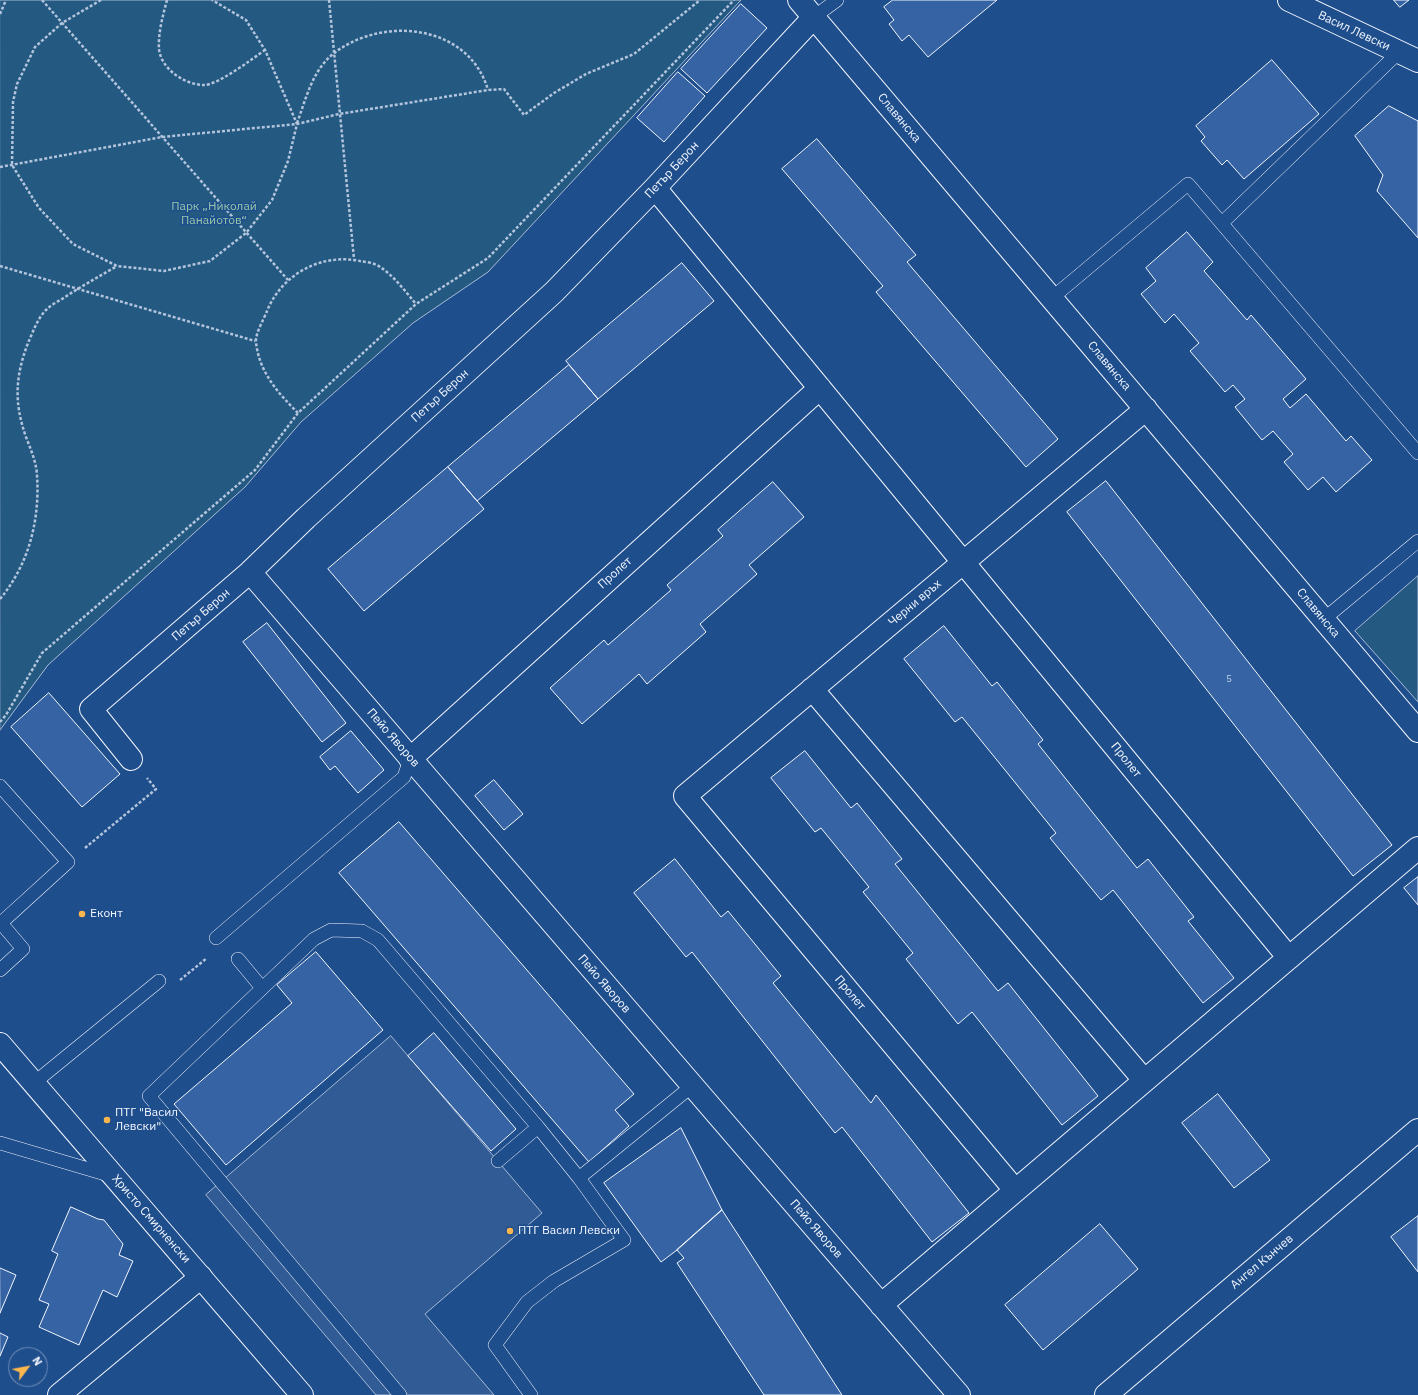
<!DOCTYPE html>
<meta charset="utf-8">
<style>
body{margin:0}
#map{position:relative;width:1418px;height:1395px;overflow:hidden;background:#1f4e8c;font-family:"IBM Plex Sans",sans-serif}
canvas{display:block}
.north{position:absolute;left:8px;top:1347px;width:40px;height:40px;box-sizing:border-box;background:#1f4e8c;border:1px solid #7391ba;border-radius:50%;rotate:58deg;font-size:11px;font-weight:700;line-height:16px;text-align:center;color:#f2f6ff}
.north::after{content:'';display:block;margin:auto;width:14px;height:18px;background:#ffb74d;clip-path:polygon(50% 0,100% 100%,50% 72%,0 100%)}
</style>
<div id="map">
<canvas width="1418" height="1395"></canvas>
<div class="north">N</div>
</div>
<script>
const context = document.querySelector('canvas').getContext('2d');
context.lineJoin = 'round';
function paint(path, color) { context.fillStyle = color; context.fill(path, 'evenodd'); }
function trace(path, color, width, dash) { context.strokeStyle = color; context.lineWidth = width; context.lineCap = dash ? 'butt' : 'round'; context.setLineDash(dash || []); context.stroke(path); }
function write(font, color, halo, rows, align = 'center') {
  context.font = font + ' "IBM Plex Sans",sans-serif'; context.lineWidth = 3; context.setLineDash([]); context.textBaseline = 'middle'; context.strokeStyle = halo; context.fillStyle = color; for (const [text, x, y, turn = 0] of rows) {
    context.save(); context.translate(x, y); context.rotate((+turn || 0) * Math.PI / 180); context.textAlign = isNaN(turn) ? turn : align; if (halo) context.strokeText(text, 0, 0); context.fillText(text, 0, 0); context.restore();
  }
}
const green = new Path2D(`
 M0,0h741l-253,272 -75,51 -112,99 -56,65 -197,178 -48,65z
 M1418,576v126l-63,-71z`);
const parking = new Path2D(`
 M391,1036l151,177 -117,101 69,81h-118l-170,-200z`);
const building = new Path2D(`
 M893,0h104l-69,57 -19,-22 -7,6 -13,-17 5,-4 -10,-13z
 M1394,0h15l-9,7z
 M741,4l26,24 -60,65 -26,-24z
 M1272,60l47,54 -75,65 -17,-19 -5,5 -21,-24 4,-4 -9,-11z
 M678,72l27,24 -41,46 -27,-24z
 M1389,106l29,15v117l-41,-47 6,-16 -28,-39z
 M817,139l99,116 -9,7 151,177 -32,28 -150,-175 7,-6 -101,-117z
 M1187,232l26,30 -9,9 43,49 4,-5 55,64 -23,20 7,9 16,-14 40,47 5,-5 21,24 -36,32 -13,-15 -15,13 -24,-28 9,-8 -20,-23 -11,9 -27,-33 10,-8 -12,-14 -8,7 -35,-41 9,-8 -25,-29 -9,9 -24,-29 15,-13 -10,-13z
 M682,263l32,38 -116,98 -32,-38z
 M569,365l29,34 -121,102 -29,-34z
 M448,467l36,42 -120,102 -36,-42z
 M1106,481l286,364 -39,31 -286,-364z
 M773,482l31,35 -55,48 8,9 -57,50 6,8 -59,52 -8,-10 -57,50 -32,-36 54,-48 4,5 63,-55 -4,-5 56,-49 -5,-6z
 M267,623l79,100 -24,19 -79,-100z
 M944,626l48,60 5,-4 46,58 -5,4 99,124 11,-9 46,58 -6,4 46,57 -31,25 -90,-113 -12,10 -51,-62 6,-5 -94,-116 -7,5 -51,-63z
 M49,693l71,81 -38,33 -71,-80z
 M351,731l33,39 -26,23 -23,-27 -5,4 -10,-13z
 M805,751l46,57 6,-5 45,56 -7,5 103,127 10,-8 90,113 -36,29 -90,-113 -14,12 -52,-65 7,-6 -50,-61 6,-5 -48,-59 -6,4 -44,-54z
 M494,780l29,34 -19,16 -29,-34z
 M399,822l235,272 -19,16 14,16 -40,36 -250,-289z
 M675,859l46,58 7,-6 53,65 -8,7 98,120 5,-8 93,118 -37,29 -90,-115 -7,6 -143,-181 -6,5 -52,-64z
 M1418,877v28l-14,-17z
 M316,952l67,78 -157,135 -52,-61 118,-101 -15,-18z
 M434,1033l82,96 -25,22 -83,-95z
 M1218,1094l52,66 -36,28 -52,-65z
 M681,1128l41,82 -45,40 -16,12 -57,-79z
 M71,1207l27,12 6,1 19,24 -4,11 14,6 -16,36 -14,-7 -24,55 -40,-18 10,-23 -10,-4 19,-46 -6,-3z
 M722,1210l120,185h-78l-87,-132 7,-5 -7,-8z
 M1418,1216v56l-27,-35z
 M1100,1224l38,45 -95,81 -38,-45z
 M0,1268l16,7 -16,38z
 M0,1333l8,4 -8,19z`);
const path = new Path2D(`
 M42,0l246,280
 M101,0l-39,23 -27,24 -18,37 -4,18 -1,63 27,43 34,36 44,22 47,5 46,-10 36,-28 26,-33 16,-39 9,-37 -32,-74 -19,-30 -34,-20
 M167,0c-4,15 -9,33 -8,49 2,20 26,36 45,36 14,0 48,-26 61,-35
 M329,0l25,259
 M0,14l6,-14
 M297,123c9,-24 15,-52 36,-69 49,-39 136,-30 155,36
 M0,167l162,-30 135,-13 42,-10 149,-24 16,-1 20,26 30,-22 32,-19 48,-20 66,-54
 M0,266l255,75
 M298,413c-20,-20 -39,-41 -42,-71 -1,-8 8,-23 11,-31 15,-37 54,-58 93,-50 6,1 15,2 20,6 14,9 25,24 36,37
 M0,599c29,-35 40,-79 37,-124 -1,-14 -6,-25 -11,-38 -12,-34 -11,-60 2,-94 5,-11 10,-26 19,-34 4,-4 10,-7 15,-10 18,-12 36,-22 55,-33
 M0,722l6,-7 36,-62 213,-183 43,-57 118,-109 72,-46 246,-258
 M85,848l71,-59 -9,-11
 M180,980l27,-22`);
const service = new Path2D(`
 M814,17l23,-17
 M1223,222l176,-170
 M1052,298l136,-114 230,269
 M1324,619l94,-78
 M0,786l68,76 -67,61 22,26 -23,21
 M216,938l188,-161 6,-18
 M238,959l24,29
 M34,1083l125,-102
 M0,1143l112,33
 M498,1161l40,-34
 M579,1178l113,-92
 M400,1395l-251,-299 165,-157 17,-9 31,1 16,9 160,187 41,51 45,62 -70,41 -27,21 -32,43 36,50`);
const minor = new Path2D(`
 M799,0l619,731
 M655,188l634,770
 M250,572l709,823
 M812,689l332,391
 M131,759l-40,-50 159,-137 56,-54 248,-226 101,-104 159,-171
 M410,759l410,-371
 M1015,1190l-330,-394 461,-387
 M881,1305l537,-457
 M59,1395l142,-118
 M1106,1395l312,-265`);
const tertiary = new Path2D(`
 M1289,0l129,61
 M0,1044l302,351`);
const markers = [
 [82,914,4,"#ffb74d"],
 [107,1120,4,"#ffb74d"],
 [510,1231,4,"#ffb74d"]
];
const numberNames = [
 ["5",1229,679]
];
const streetNames = [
 ["Васил Левски",1354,31,25],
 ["Славянска",899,118,50],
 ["Петър Берон",672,170,-47],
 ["Славянска",1109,366,50],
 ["Петър Берон",440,396,-42],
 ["Пролет",615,573,-42],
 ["Черни връх",915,603,-40],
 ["Славянска",1318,613,50],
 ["Петър Берон",201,615,-41],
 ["Пейо Яворов",393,738,49],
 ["Пролет",1126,760,51],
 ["Пейо Яворов",604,984,49],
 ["Пролет",850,993,50],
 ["Христо Смирненски",151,1219,49],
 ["Пейо Яворов",816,1229,49],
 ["Ангел Кънчев",1262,1262,-40]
];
const parkNames = [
 ["Парк „Николай",214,207],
 ["Панайотов“",214,221]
];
const poiNames = [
 ["Еконт",90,914],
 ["ПТГ \"Васил",115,1113],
 ["Левски\"",115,1127],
 ["ПТГ Васил Левски",518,1231]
];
paint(green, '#245a82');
trace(green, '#a8bbd7', 1);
paint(parking, '#305b95');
trace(parking, '#a8bbd7', 1);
paint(building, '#3563a3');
trace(building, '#f2f6ff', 1);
trace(service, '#f2f6ff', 14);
trace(minor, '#f2f6ff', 24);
trace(tertiary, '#f2f6ff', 24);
trace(path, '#b3c4dc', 2.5, [3, 2]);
trace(service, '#1f4e8c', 13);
trace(minor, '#1f4e8c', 22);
trace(tertiary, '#1f4e8c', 22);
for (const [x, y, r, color] of markers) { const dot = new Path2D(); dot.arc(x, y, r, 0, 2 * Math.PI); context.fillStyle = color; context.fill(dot); trace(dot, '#1f4e8c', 1.5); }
write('10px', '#c3d1e8', null, numberNames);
write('12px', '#f2f6ff', '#1f4e8c', streetNames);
write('12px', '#97c8a6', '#1f4e8c', parkNames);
write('12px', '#f2f6ff', '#1f4e8c', poiNames, 'left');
</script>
